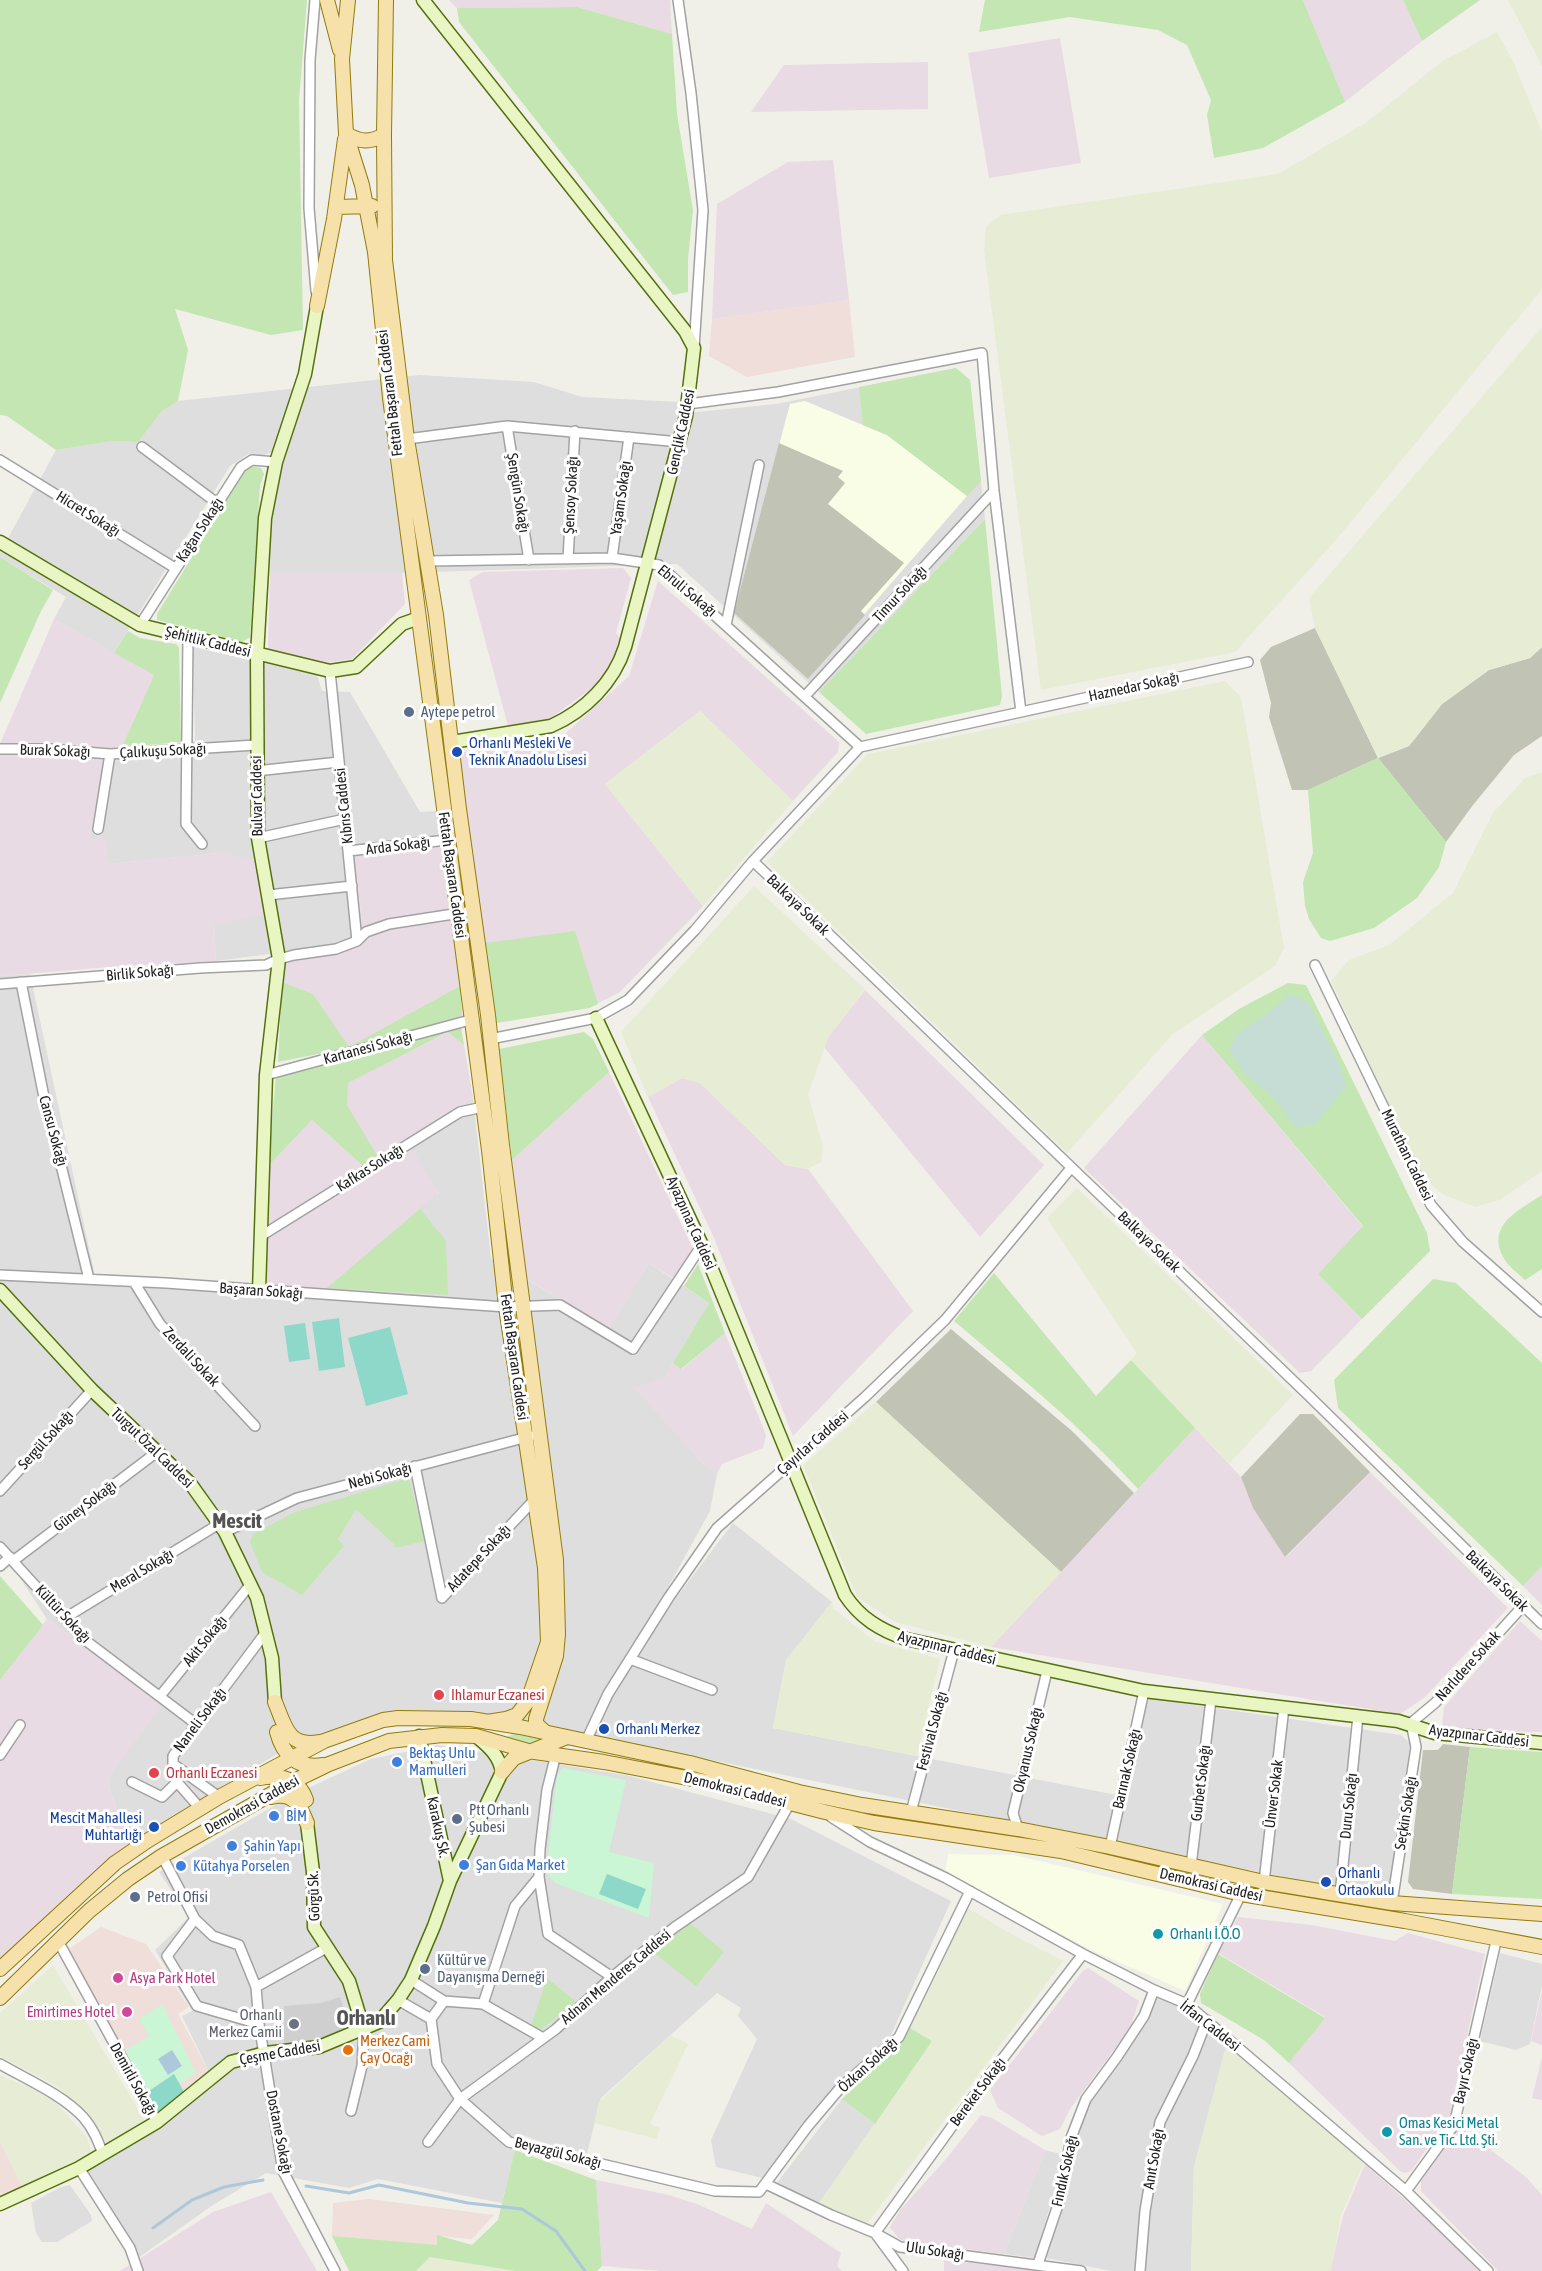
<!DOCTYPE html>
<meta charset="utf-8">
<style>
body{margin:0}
canvas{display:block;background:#f0efe8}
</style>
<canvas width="1542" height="2271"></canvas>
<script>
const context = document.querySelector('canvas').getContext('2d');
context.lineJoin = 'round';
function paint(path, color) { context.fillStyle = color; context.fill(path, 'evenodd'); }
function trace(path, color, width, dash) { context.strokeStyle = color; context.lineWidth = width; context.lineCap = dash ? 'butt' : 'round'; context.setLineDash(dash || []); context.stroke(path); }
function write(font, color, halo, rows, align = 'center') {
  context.font = font + ' "Asap Condensed",sans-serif'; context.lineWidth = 6; context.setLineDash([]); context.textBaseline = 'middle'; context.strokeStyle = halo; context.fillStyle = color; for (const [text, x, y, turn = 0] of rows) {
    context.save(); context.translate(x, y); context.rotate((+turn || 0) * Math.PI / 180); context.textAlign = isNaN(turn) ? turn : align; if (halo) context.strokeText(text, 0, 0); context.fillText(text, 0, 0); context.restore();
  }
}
const residential = new Path2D(`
 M956,368l14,12 15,139 -166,173 -142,-128 -275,9h-132l1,-52 13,-65 -12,-4 -8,3 -16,-1 -18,12 -116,187 -60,-34 12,-22 -66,-40v-4l56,-103 57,-9 25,1 24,-31 16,-10 242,-26 114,7 48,15 97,5 -1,12 98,-10z
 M193,647l124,28 5,16 28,1 70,120 17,-1 4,35 -86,12 7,65 -10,16 -20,7 -116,15 -2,-37 5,-71 -110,11 -19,-25 13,-90 92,-8z
 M30,974l65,302 170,10 174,-93 -34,-53 68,-42 18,161 118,68 40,-64 60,40 -44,74 35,84 17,13 -7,37 -59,107 6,5 76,-100 99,79 -46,58 -13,68 354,69 19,-99 255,37 9,8 -19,145 -6,6 -39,-4 -840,-172 -125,2 -90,26 -94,55 -69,46 -21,-69 55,-73 -115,-86 -39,-59 -8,-7v-577z
 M438,1745l188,30 165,44 160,82 -60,134 -52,49 -76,94 -47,-11 -5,-27 46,-101 -19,-23 3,-8 -24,-15 -116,105 -15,59 -67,-23 -17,69 -124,-24 -29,9 -83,-15 -53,32 -75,53 -53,-91 127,-89 -30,-62 10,-5 -37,-61 34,-33 -30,-45 134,-77 78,-36z
 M1500,1953l42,11v21l-12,59 -14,6 -36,-9z
 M1157,1997l27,11 43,35 -33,124 -3,104h-80l-65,-13 20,-58 10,-62 14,-37 31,-41 27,-43z
 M842,2099l33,25 -58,82 -41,-22z
 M1045,2150l20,5 -30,103 -31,-4z
 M70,2185l21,30 1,6 -35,21h-15l-6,-9 -5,-30 30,-16z`);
const commercial = new Path2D(`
 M849,300l6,57 -108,20 -38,-21 3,-37z
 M101,1927l45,17 43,63 -11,7 31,58 -54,42 -92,-161z
 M0,2141l22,46 -22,7z
 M369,2199l125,16 -22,24 -35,-3v10l-105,-10 1,-33z`);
const industrial = new Path2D(`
 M449,0h221l2,34 -95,-27 -120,1z
 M1303,0h100l19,41 -77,61z
 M1060,38l21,125 -92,15 -21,-125z
 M928,62v47l-177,3 33,-47z
 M833,160l16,140 -137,19 5,-115 71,-42z
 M623,568l8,10 -15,55 5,6 -8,23 -21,26 -48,35 -36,3 -39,-146 13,-8z
 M270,573h132l3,31 -53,55 -24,4 -60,-13z
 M658,581l181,161 -1,10 -45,49 -93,-90 -95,73 98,122 -83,86 -31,16 -93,15 -37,-270 106,-19 64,-58z
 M54,619l100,56 -32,72 -19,2 -12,90 14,-1 4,26 110,-11 36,7 8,55 -49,9 2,37 -106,6 -110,9v-232z
 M441,846l19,140 -111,62 -36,-54 -31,-12 3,-30 47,-6 20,-7 10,-16 -7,-65z
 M865,990l179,175 -64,72 -156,-190 5,-11z
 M449,1032l15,13 9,53 -67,42 33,52 -112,96 -62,-2 3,-120 44,-46 51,46 14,-9 -30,-52v-22z
 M1202,1035l161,192 -45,47 44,45 -51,52 -11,2 -216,-205z
 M609,1072l84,177 -20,29 -24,-15 -39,65 -87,-51 -11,-117z
 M682,1078l18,5 85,82 23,4 105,142 -120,125 -79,-198 -66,-141z
 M725,1333l41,102 -3,13 -41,16 -5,10 -17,-13 -66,-73 31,-11 8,-14 9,6z
 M1195,1428l46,49 12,31 33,49 84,-85 138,136 -84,90 -24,16 -409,-67z
 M1542,1566v39l-19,-19z
 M47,1619l116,86 -56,73 21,69 -37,27 -91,86v-280z
 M1520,1621l22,20v91l-79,-2 -21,-4 2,-19z
 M1238,1917l73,8 84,16 13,-8 77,21 -36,163 -38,54 -7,2 -5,-3 -110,-107 36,-46 -107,-64z
 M1088,1968l51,33 -9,27 -60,81 -10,20 -18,7 -44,-28 -8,-18 93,-119z
 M1542,1991v54l-11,-4z
 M1542,2057v43l-10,-2z
 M981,2115l11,3 53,32 -41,104 -85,-11 -8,1 -12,-5 -9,-12 11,-18 45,-50z
 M1460,2126l67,52 15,17v76h-44l-77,-80v-12z
 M1365,2164l68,61 46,46h-149l13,-55z
 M596,2180l73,15 28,9 55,25 14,-26 75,50 -4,13 5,5h-182l-58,-5z
 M271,2192l46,79h-197l93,-59z
 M944,2260l104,11h-104z`);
const education = new Path2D(`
 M805,401l82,34 80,61 -159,183 -74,-66 56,-209z
 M948,1854l66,1 209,49 -38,87 -96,-42 -144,-76z`);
const religious = new Path2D(`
 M340,1997l11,33 -33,11 -34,2v-37l37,-3z`);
const construction = new Path2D(`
 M779,443l64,28 -5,6 7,6 -17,21 76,59 -43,48 4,4 -57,64 -74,-66z
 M1315,628l63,130 31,-12 33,-42 47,-34 41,-12 12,-11v89l-28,19 -41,50 -27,37 -68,-84 -70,32h-16l-23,-73 2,-14 -11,-43 11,-13z
 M951,1329l121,102 62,62 -73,79 -185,-170z
 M1300,1414h13l57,58 -85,85 -32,-49 -12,-31z
 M1443,1744l27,3 -18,147 -39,-5 -5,-7 15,-132h15z`);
const farmland = new Path2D(`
 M1508,0h34v66z
 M1497,32l17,31 28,69v157l-206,251 -101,112 -194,38 -57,-440 2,-23 14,-12 278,-41 89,-52 74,-60z
 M1542,327v320l-12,11 -41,12 -47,34 -33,42 -31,12 -63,-130 -6,-30z
 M1225,681l16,16 43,251 -9,18 -102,68 -106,119 -300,-291 101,-108z
 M700,711l93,90 -90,105 -98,-122z
 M1542,772v399l-43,29 -24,7 -33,-13 -19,-17 -92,-196 18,-21 40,-15 64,-52 40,-80 32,-35z
 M754,886l111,103 -36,47 -21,58 15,53 -2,15 -14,7 -22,-4 -85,-82 -18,-5 -34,19 -27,-65z
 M1077,1188l216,207 -64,69 -98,-104 6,-7 -90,-135z
 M876,1402l185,170 -70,75 -96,-25 -38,-25 -54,-132z
 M832,1602l2,7 42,33 64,17 -23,97 -144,-28 13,-68z
 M966,1907l47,28 50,26 -197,264 -49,-19 115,-165 -22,-13 35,-70z
 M53,1965l93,158 -39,22 -11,-21 -40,-38 -56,-30v-43z
 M671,2035l17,9 -38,80 10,4 -3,11 -63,-16 5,-21z
 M1227,2043l137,120 -23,52 -10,56h-140l3,-105z
 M0,2075l37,16 19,12 31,34 6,19 -32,18 -39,13 -22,-46z
 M430,2257l86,13v1h-100z`);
const grass = new Path2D(`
 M0,0h307l-8,100 4,230 -32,5 -96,-26 13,41 -10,51 -16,10 -24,31 -25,-1 -57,9 -49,-34 -7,-1z
 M985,0h318l42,102 -82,46 -49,10 -7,-43 4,-15 -24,-55 -29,-15 -88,-13 -91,15z
 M1403,0h77l-58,41z
 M577,7l95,27 5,80 16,96 -5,49v33l-15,3 -214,-273 -2,-14z
 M956,368l14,12 11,101 -14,15 -80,-61 -24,-10 -4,-38z
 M250,466l11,2 3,6 -4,12 -10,151 -8,5 -85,-22v-6l87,-142z
 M985,519l17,177 -2,9 -134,29 -47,-42z
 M0,557l53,33 -12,21 -41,92z
 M128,631l12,7 36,6 3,4 2,94 -59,5 32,-72 -40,-22z
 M1378,758l68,84 -7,25 -22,31 -43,30 -44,13 -9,-3 -12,-19 -4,-13 -2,-24 10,-29 -5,-63z
 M575,931l23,73 -9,4 -93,15 -11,-80z
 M282,982l31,12 36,53 111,-61 2,30 -113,32 -71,14z
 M1288,983l18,2 121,248 3,18 -68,68 -44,-45 45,-48 -161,-191 37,-26z
 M461,1027l3,18 -16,-13 -100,51 -1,22 31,52 -15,9 -51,-46 -44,46 8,-90z
 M584,1032l9,7 16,33 -97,88 -13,-111z
 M1542,1195v74l-17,11c-6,-6 -16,-13 -20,-20 -21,-34 14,-50 37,-65z
 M420,1209l26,32 2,54 -121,-7z
 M698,1264l27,69 -44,36 -8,-6 36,-60 -25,-17z
 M994,1273l102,123 35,-36 64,68 -57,61c-56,-62 -120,-114 -184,-168z
 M1433,1279l23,4 86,80v203l-19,20 -185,-178 -4,-28z
 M409,1478l16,63 -30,7 -1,-4 -38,-35 -18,30 6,7 -42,49 -40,-23 -12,-30 3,-8 42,-22z
 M0,1576l43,49 -43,55z
 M514,1734l35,6 -14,6 -38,-5z
 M1470,1747l72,5v147l-90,-5z
 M690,1923l34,29 -28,34 -42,-33z
 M1218,1954l107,64 -36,45 -25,-23 -63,-37 -1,-9z
 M547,1978l29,24 -37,29 -8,-5z
 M910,2028l22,13 -57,83 -33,-25 62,-62z
 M515,2150l81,30 6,86 -5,5h-81l-86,-14 -14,14h-67l-17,-35 105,9v-10l35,10 26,-25z`);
const wetland = new Path2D(`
 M1290,994l18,8 32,64 6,21 -31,37 -20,3 -21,-29 -30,-25 -15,-24 9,-16 29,-19z`);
const park = new Path2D(`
 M563,1768l63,12 -17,72 45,11 -5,55 -94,-35 -9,-11 11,-97z
 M162,2004l34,69 -17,11 -6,-9 -27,18 -23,-41 26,-16 -10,-17z`);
const pitch = new Path2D(`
 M339,1318l6,49 -26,4 -7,-49z
 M305,1323l5,36 -21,3 -5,-36z
 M390,1327l18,67 -42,12 -18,-68z
 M607,1874l39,15 -8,20 -39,-15z
 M174,2074l10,18 -29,22 -12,-19z`);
const water = new Path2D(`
 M172,2050l10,16 -14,9 -10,-16z`);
const stream = new Path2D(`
 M306,2186l43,7 30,-8 89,18 54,6 34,22 29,40
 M153,2228l39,-28 32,-13 39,-7`);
const street = new Path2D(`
 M315,0l-5,60 -1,148 7,83
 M678,0l13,93 12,117 -9,138
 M507,426l22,134
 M407,439l100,-13 173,16
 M142,447l75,56
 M0,460l175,108
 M612,558l17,-121
 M568,559l7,-128
 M428,561l184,-3 47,7 201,182
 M140,625l101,-158 11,-7 24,2
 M726,625l33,-160
 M188,637l-2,187 16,20
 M330,671l27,270
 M805,696l189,-205
 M1021,712l227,-50
 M0,749h49l61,5
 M256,771l83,-9
 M98,829l12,-75 146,-9
 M258,838l87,-19
 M348,851l99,-11
 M753,861l554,533 235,230
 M268,895l84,-9
 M1315,965l116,240 32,37 79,70
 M21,982l22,110 46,187
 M0,984l200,-16 66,-3 13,-6 15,-4 42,-6 21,-8 9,-9 23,-8 84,-13
 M490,1039l106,-21 32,-18 67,-70 58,-69 107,-114 161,-35 -27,-221 -12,-138 -204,39 -90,12
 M266,1075l204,-55
 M261,1236l199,-124 23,-5
 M0,1275l166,8 340,24 54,-2 73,44 69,-104
 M134,1282l26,42 95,102
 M415,1466l27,132
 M0,1491l92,-101
 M225,1532l72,-34 234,-62
 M0,1547l85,93 111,84
 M13,1561l144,-109
 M0,1566l10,-9
 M442,1598l93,-99
 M65,1618l154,-94
 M630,1659l82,31
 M160,1696l90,-111
 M586,1741l22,-47 61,-97 48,-69 148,-131 80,-77 126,-152
 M0,1755l20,-30
 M132,1782l30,15 15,-15 21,24 -5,7
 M219,1797l-46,-33v-8l93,-124
 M911,1812l43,-162
 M831,1817l39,25 76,36 137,76 71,36 33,14 219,187 82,80
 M1018,1829l-5,-16 34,-142
 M1110,1847l34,-156
 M162,1856l33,63 18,17 26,9 17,42 3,37 24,147 52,100
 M1191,1866l20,-166
 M539,1877l9,57 64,43
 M1264,1882l20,-175
 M1340,1895l18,-179
 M1392,1903l24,-156 -5,-24 24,-20 87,-96
 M195,1919l-28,37 30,50 62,18
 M58,1941l99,181
 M411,1980l33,21 39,3 60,34
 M256,1987l72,-40
 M398,2000l33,19
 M483,2004l32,-98 24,-29 1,-28 7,-59 9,-36
 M1187,2004l54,-110
 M431,2019l6,45 23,35 49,43 206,49 44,1 49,-66 33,-39 58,-50 71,-146
 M431,2019l13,-18
 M0,2064c26,15 63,31 83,53 10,11 15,24 20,37
 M351,2111l11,-45 2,-36
 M428,2142l32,-43 96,-70 56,-52 63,-50 73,-50 42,-74
 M79,2168l51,80 8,23
 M766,2184l65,31 44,18 25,14 181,24
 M1406,2191l48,-66 43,-188
 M1038,2264l22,-65 11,-61 15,-39 31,-42 27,-41 10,-26
 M903,2271l-28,-38 99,-137 109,-142
 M1140,2271l5,-60 15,-89 33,-66 14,-36`);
const secondary = new Path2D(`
 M423,0l262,331 9,17 -8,68 -61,231c-11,35 -40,64 -74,79l-99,16
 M0,542l140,83 190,46 26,-4 46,-43 17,-6
 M596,1018l106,227 143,350c15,23 35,35 61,44l238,52 254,30 37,12 107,10
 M0,1290l92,100 98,93 35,49 32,66 15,60 3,44
 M259,1291l7,-216 13,-116 -21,-121 -1,-183 8,-137 11,-56 29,-88 12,-68
 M419,1736l31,145
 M307,1823l6,49 1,55 35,54 15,49
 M0,2204l79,-36 78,-46 74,-60 34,-9 54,-6 60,-25 19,-22 13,-20 23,-54 16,-45 52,-109c-3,-17 -13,-25 -26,-36`);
const primary = new Path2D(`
 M327,0l13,50
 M348,0l-6,59 4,75 16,51 13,67 15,146 99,752 17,157 39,261 3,74 -16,47 -4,12 -11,14 -11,4 -19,3
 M386,0l-2,135 1,125 22,179 29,176 23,194 29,206 14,130 54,415 2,74 -2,22 -20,63v5l10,9
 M346,134c15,8 23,9 38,1
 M336,207l36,-1
 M317,306l17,-87 11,-80
 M275,1702c10,24 13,46 44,40
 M277,1732c6,23 20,37 46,33
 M502,1772l12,-14 53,-21
 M260,1778c21,-4 39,1 46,22
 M271,1797c22,-6 29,8 36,26
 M0,1969l115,-106 32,-22 72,-44 105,-56 59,-21 15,-2 73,1 49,8 170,36 109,29 63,13 156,24 92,18 154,35 128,21 150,11
 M0,1998l89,-87 39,-32 34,-23 134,-76 33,-16 60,-23 53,-6 34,1 52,15 76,11 104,20 117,30 49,11 187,28 180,43 164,27 137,26`);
const markers = [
 [409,712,6,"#5c6f8a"],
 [457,752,6,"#1a4fb4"],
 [439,1695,6,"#e0444e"],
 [604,1729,6,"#1a4fb4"],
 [397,1762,6,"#3f7fe0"],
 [154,1773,6,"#e0444e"],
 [274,1816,6,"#3f7fe0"],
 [457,1819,6,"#5c6f8a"],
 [154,1827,6,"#1a4fb4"],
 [232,1846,6,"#3f7fe0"],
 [464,1865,6,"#3f7fe0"],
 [181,1866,6,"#3f7fe0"],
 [1326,1882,6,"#1a4fb4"],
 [135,1897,6,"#5c6f8a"],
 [1158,1934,6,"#0f9aa8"],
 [425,1969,6,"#5c6f8a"],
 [118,1978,6,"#d1479c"],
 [127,2012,6,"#d1479c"],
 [294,2024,6,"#6b7280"],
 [348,2050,6,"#e8710a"],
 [1387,2132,6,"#0f9aa8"]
];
const streetNames = [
 ["Fettah Başaran Caddesi",390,393,-97],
 ["Gençlik Caddesi",681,432,-78],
 ["Şengün Sokağı",518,493,81],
 ["Şensoy Sokağı",571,495,-87],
 ["Yaşam Sokağı",621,498,-82],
 ["Hicret Sokağı",88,514,32],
 ["Kağan Sokağı",200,530,-57],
 ["Ebruli Sokağı",687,591,40],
 ["Timur Sokağı",900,594,-47],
 ["Şehitlik Caddesi",208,642,14],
 ["Haznedar Sokağı",1134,687,-12],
 ["Burak Sokağı",55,751,2],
 ["Çalıkuşu Sokağı",163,751,-3],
 ["Bulvar Caddesi",257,796,-91],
 ["Kıbrıs Caddesi",344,806,-96],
 ["Arda Sokağı",398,846,-7],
 ["Fettah Başaran Caddesi",452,875,82],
 ["Balkaya Sokak",798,905,44],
 ["Birlik Sokağı",140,973,-5],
 ["Kartanesi Sokağı",368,1048,-15],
 ["Cansu Sokağı",53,1131,75],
 ["Murathan Caddesi",1407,1155,64],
 ["Kafkas Sokağı",370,1168,-32],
 ["Ayazpınar Caddesi",691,1223,66],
 ["Balkaya Sokak",1149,1242,44],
 ["Başaran Sokağı",261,1291,4],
 ["Zerdali Sokak",191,1357,47],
 ["Fettah Başaran Caddesi",514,1357,82],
 ["Sergül Sokağı",46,1440,-48],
 ["Çayırlar Caddesi",813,1443,-41],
 ["Turgut Özal Caddesi",152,1448,44],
 ["Nebi Sokağı",380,1476,-15],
 ["Güney Sokağı",85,1506,-37],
 ["Adatepe Sokağı",479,1558,-47],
 ["Meral Sokağı",142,1571,-31],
 ["Balkaya Sokak",1497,1581,44],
 ["Kültür Sokağı",63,1614,47],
 ["Akit Sokağı",205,1641,-51],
 ["Ayazpınar Caddesi",947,1648,14],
 ["Narlıdere Sokak",1468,1666,-48],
 ["Naneli Sokağı",200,1720,-53],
 ["Festival Sokağı",932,1731,-75],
 ["Ayazpınar Caddesi",1479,1736,7],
 ["Okyanus Sokağı",1028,1750,-77],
 ["Barınak Sokağı",1127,1769,-77],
 ["Gurbet Sokağı",1201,1783,-83],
 ["Demokrasi Caddesi",735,1790,14],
 ["Ünver Sokak",1274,1794,-83],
 ["Demokrasi Caddesi",252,1805,-29],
 ["Duru Sokağı",1349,1806,-84],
 ["Seçkin Sokağı",1406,1813,-81],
 ["Karakuş Sk.",438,1827,78],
 ["Demokrasi Caddesi",1211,1885,13],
 ["Görgü Sk.",314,1896,-92],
 ["Adnan Menderes Caddesi",616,1977,-40],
 ["İrfan Caddesi",1210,2026,38],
 ["Çeşme Caddesi",280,2053,-10],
 ["Özkan Sokağı",868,2065,-42],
 ["Bayır Sokağı",1466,2071,-77],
 ["Demirli Sokağı",133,2079,61],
 ["Bereket Sokağı",978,2092,-53],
 ["Dostane Sokağı",279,2132,79],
 ["Beyazgül Sokağı",558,2153,14],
 ["Anıt Sokağı",1154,2159,-80],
 ["Fındık Sokağı",1065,2171,-77],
 ["Ulu Sokağı",935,2251,8]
];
const serviceNames = [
 ["Aytepe petrol",421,712],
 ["Ptt Orhanlı",469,1810],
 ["Şubesi",469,1827],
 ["Petrol Ofisi",147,1897],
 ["Kültür ve",437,1960],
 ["Dayanışma Derneği",437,1977]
];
const transitNames = [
 ["Orhanlı Mesleki Ve",469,743],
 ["Teknik Anadolu Lisesi",469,760],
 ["Orhanlı Merkez",616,1729],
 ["Mescit Mahallesi",142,1818,"right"],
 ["Muhtarlığı",142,1835,"right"],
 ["Orhanlı",1338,1873],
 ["Ortaokulu",1338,1890]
];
const healthNames = [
 ["Ihlamur Eczanesi",451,1695],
 ["Orhanlı Eczanesi",166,1773]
];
const shopNames = [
 ["Bektaş Unlu",409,1753],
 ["Mamulleri",409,1770],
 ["BİM",286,1816],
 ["Şahin Yapı",244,1846],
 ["Şan Gıda Market",476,1865],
 ["Kütahya Porselen",193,1866]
];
const cultureNames = [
 ["Orhanlı İ.Ö.O",1170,1934],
 ["Omas Kesici Metal",1399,2123],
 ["San. ve Tic. Ltd. Şti.",1399,2140]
];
const hotelNames = [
 ["Asya Park Hotel",130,1978],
 ["Emirtimes Hotel",115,2012,"right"]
];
const worshipNames = [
 ["Orhanlı",282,2015],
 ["Merkez Camii",282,2032]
];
const foodNames = [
 ["Merkez Cami",360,2041],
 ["Çay Ocağı",360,2058]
];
const districtNames = [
 ["Mescit",237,1521],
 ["Orhanlı",366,2018]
];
paint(residential, '#dfdede');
paint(commercial, '#efded9');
paint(industrial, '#e9dbe4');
paint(education, '#f9fde5');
paint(religious, '#cfcfcf');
paint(construction, '#c1c4b4');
paint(farmland, '#e7edd5');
paint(grass, '#c3e6b3');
paint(wetland, '#c6ddd6');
paint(park, '#caf6d5');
paint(pitch, '#8dd8c8');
paint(water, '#acc8da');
trace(stream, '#acc8da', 3);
trace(street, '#a2a2a2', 12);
trace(secondary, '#55710e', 15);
trace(primary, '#917c0d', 16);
trace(street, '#fff', 9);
trace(secondary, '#e9f5c2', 12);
trace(primary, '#f5e1a9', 14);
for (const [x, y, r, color] of markers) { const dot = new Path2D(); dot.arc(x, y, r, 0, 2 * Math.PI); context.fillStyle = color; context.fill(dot); trace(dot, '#fff', 2); }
write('15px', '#212121', '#fff', streetNames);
write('15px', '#4e5e75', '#fff', serviceNames, 'left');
write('15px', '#164399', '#fff', transitNames, 'left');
write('15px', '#be3a42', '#fff', healthNames, 'left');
write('15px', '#366cbe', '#fff', shopNames, 'left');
write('15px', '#0d838f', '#fff', cultureNames, 'left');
write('15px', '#b23c85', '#fff', hotelNames, 'left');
write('15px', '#5b616d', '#fff', worshipNames, 'right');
write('15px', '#c56008', '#fff', foodNames, 'left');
write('bold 21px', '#545454', '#fff', districtNames);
</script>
